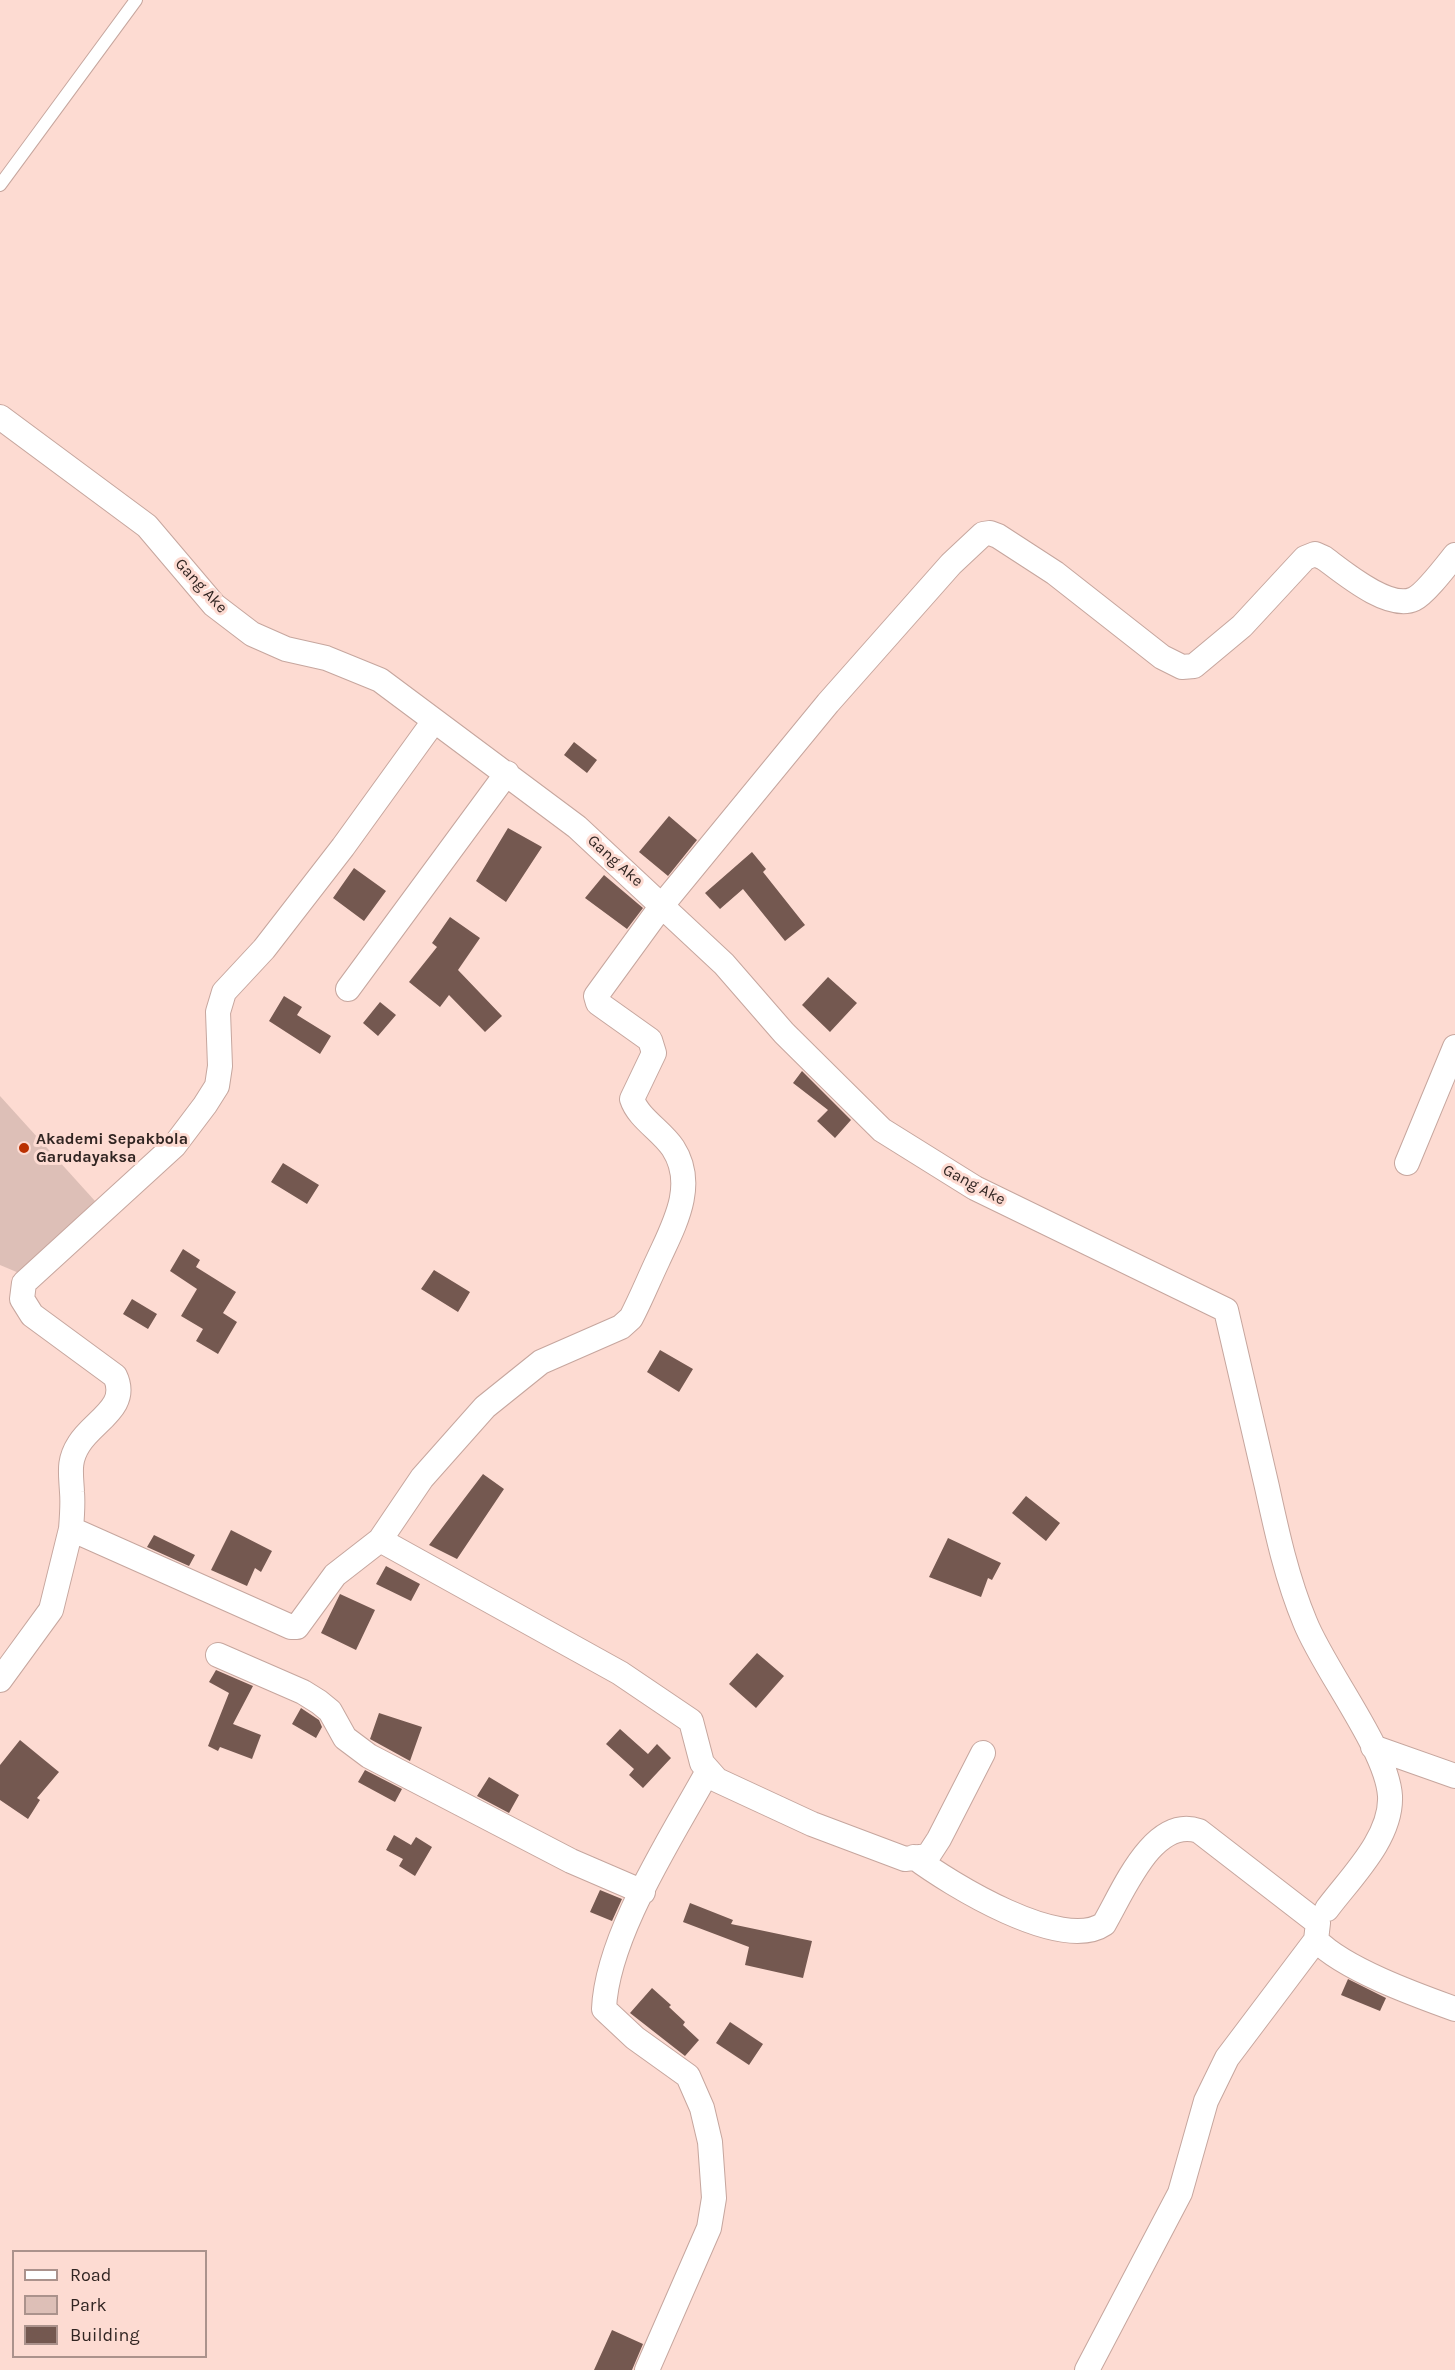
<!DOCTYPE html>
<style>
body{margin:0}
#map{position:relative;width:1455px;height:2370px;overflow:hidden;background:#fddbd2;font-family:Karla,sans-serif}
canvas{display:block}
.legend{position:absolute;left:12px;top:2250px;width:195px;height:108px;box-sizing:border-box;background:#fddbd2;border:2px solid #ab928c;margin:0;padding:8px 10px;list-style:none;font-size:18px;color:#312522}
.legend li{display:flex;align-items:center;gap:12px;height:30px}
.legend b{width:30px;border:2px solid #ab928c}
</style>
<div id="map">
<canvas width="1455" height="2370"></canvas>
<ul class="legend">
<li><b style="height:8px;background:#fff"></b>Road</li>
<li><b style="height:16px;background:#ddbfb7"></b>Park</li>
<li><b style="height:16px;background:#745850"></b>Building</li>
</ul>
</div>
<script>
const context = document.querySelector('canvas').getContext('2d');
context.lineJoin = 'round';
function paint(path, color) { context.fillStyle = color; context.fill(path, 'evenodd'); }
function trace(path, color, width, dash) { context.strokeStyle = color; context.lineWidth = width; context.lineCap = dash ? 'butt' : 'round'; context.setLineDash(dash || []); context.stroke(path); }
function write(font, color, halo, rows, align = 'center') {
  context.font = font + ' Karla,sans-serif'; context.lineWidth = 6; context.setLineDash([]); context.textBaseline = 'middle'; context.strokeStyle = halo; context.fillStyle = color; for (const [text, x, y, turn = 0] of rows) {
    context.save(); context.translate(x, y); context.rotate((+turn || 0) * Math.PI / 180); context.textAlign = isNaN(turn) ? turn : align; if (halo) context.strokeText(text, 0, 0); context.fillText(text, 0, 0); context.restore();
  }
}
const green = new Path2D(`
 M0,1096l95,105 -76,72 -19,-8z`);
const building = new Path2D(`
 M574,742l23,18 -10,13 -23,-18z
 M669,816l28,24 -29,36 -29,-24z
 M508,828l34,19 -36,55 -30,-21z
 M752,852l14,17 -3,3 42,53 -20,16 -42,-52 -23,20 -15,-16z
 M354,868l32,23 -22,30 -31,-23z
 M604,875l39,33 -16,21 -42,-31z
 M450,917l30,21 -22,32 44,46 -17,16 -36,-37 -9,12 -31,-25 28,-35 -5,-4z
 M828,977l29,26 -27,29 -28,-27z
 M284,996l18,11 -5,8 34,21 -11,18 -51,-33z
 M380,1002l16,13 -18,21 -15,-13z
 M802,1071l49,49 -16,18 -18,-17 11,-11 -35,-27z
 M283,1163l36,22 -12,19 -36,-22z
 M183,1249l17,11 -4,7 40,25 -13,21 14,9 -19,32 -22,-13 7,-12 -22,-13 16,-27 -27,-18z
 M434,1270l36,22 -12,20 -37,-23z
 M132,1299l25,15 -9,15 -25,-15z
 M660,1350l33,19 -14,23 -32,-20z
 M483,1474l21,15 -47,70 -28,-14z
 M1026,1496l34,27 -14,18 -34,-28z
 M231,1530l41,21 -11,21 -6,-4 -8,18 -36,-16z
 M154,1535l41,20 -6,11 -42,-19z
 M948,1538l53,25 -9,17 -4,-2 -7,19 -52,-20z
 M386,1566l34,18 -9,17 -35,-17z
 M340,1594l35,16 -19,40 -35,-17z
 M757,1653l27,23 -28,32 -27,-24z
 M216,1670l37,16 -20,38 28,11 -9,24 -32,-12 -2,4 -10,-5 21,-53 -20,-11z
 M301,1708l18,12 3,7 -6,11 -24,-14z
 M379,1713l43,14 -12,34 -40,-22z
 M620,1729l28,25 9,-10 14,14 -28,30 -14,-13 5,-6 -28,-25z
 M20,1740l39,32 -22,26 3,2 -12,19 -28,-19v-35z
 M365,1770l37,19 -7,13 -37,-20z
 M489,1777l30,18 -10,18 -32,-17z
 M394,1835l17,10 5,-8 16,10 -17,29 -16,-10 4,-7 -17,-9z
 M600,1890l22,9 -10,22 -22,-9z
 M690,1903l43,17 -2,4 81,17 -9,37 -58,-13 4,-18 -66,-25z
 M1348,1979l38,19 -6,13 -39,-16z
 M652,1988l19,17 -2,2 16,15 -2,3 16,15 -14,16 -55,-43z
 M730,2022l33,22 -14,21 -33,-22z
 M612,2330l31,14 -11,26h-38z`);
const service = new Path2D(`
 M0,185l136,-185`);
const minor = new Path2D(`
 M0,417l147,109 67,79 38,29 34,15 40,9 54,22 197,147 147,137 60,69 98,97 93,58 251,122c14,59 27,118 41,177 10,46 20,92 38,135 19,48 82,127 85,174 2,42 -40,82 -63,113
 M348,989l159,-216
 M1407,1163l48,-116
 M71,1529c1,-12 2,-25 1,-37 -1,-19 -4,-31 7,-48 14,-23 51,-37 36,-68l-83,-61 -10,-16 2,-16 150,-137 31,-41 12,-19 3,-20 -2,-54 6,-20 40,-43 79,-102 91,-126
 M380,1540l240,133 71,48 11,42 15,17 95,44 93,35 23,-3 11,-17 44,-86
 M218,1655l85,37 16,10 11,9 15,27 24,18 202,105 72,31
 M0,1680l51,-70 20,-81 220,98h6l38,-52 45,-35 42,-62 63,-71 56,-45 80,-35 10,-9c10,-19 18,-39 27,-58 16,-35 39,-75 15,-112 -11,-17 -35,-30 -41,-49l22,-46 -4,-13 -52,-37 -2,-7 67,-92 165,-201 123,-139 32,-30 7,-1 8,3 57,37 107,84 20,10 12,-1 48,-40 63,-68 10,-4 9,4c19,14 65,53 90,41 11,-5 33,-34 41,-44
 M1373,1747l82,29
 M914,1857c36,27 148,96 190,67 19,-32 49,-109 95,-93l119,92 -2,17 -89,118 -21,43 -26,92 -93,177
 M1316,1940c28,29 100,55 139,69
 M647,2370l62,-142 5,-30 -4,-56 -8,-34 -14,-32 -53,-38 -31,-29c3,-74 68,-172 104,-238`);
const markers = [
 [24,1148,6,"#ba3000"]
];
const streetNames = [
 ["Gang Ake",201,586,47],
 ["Gang Ake",615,861,42],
 ["Gang Ake",974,1185,28]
];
const poiNames = [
 ["Akademi Sepakbola",36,1139],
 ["Garudayaksa",36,1157]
];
paint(green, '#ddbfb7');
paint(building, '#745850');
trace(service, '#c6a69e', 14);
trace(minor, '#c6a69e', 26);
trace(service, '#fff', 12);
trace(minor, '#fff', 24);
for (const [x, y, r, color] of markers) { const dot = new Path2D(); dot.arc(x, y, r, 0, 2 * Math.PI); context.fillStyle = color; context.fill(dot); trace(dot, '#fddbd2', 2); }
write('16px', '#312522', '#fddbd2', streetNames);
write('bold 16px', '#312522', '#fddbd2', poiNames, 'left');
</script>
